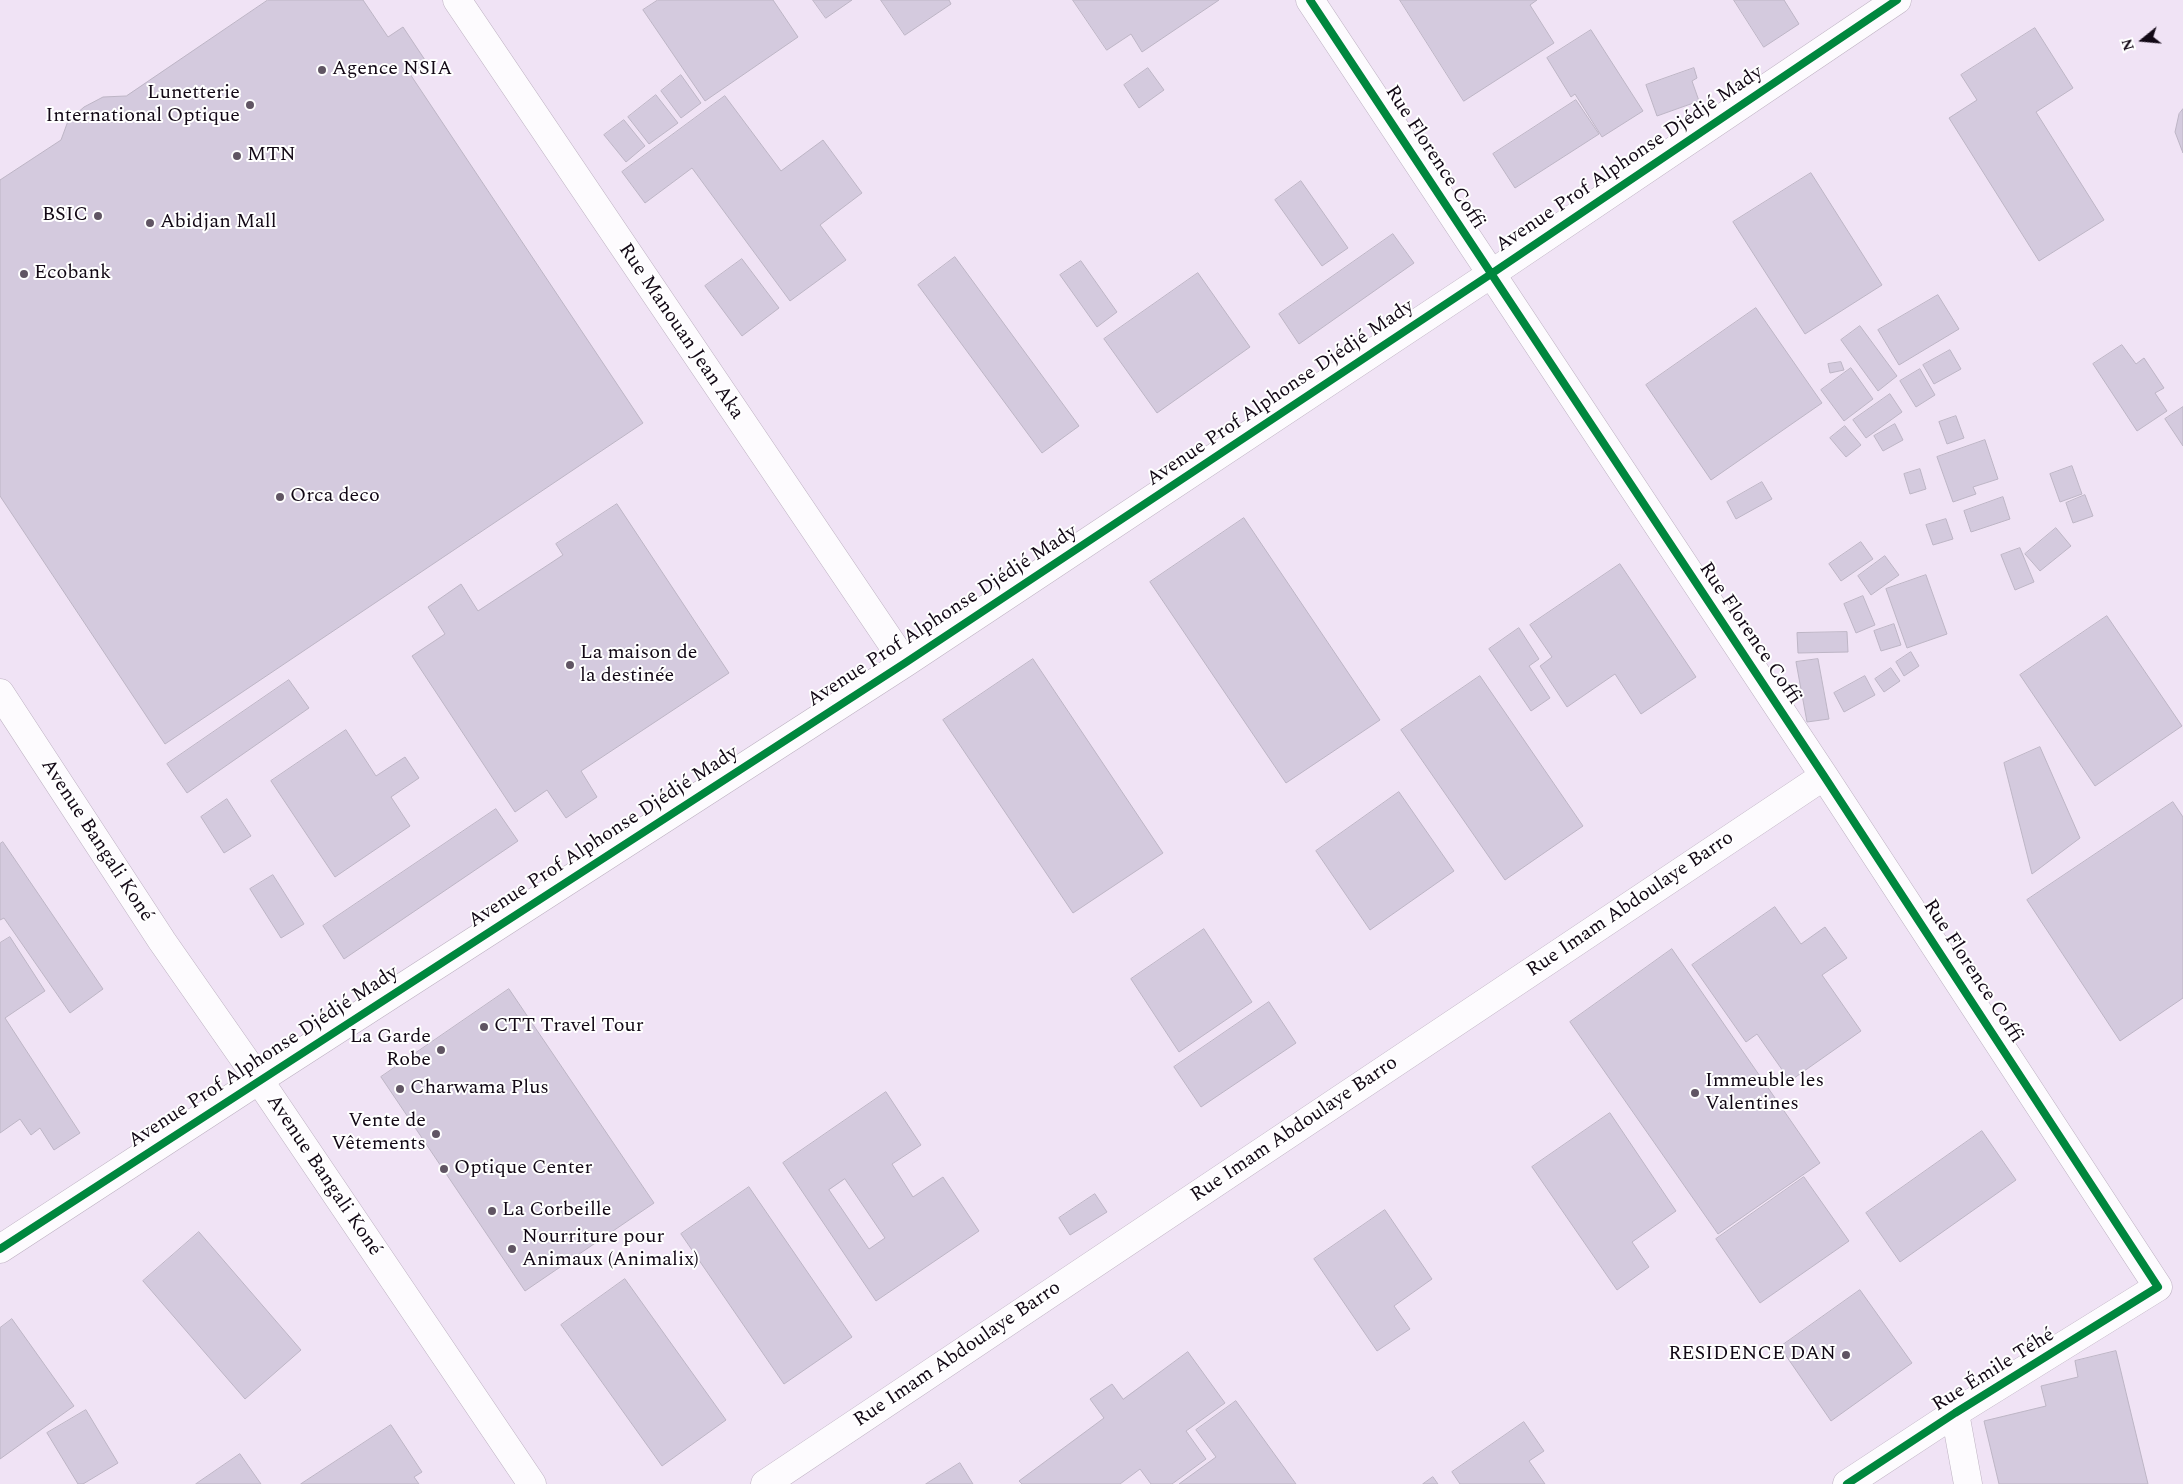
<!DOCTYPE html>
<meta charset="utf-8">
<style>
body{margin:0}
#map{position:relative;width:2183px;height:1484px;overflow:hidden;background:#f0e3f5;font-family:Spectral,serif}
canvas{display:block}
.north{position:absolute;left:2118px;top:15px;width:50px;height:50px;-webkit-text-stroke:4px #fff;paint-order:stroke;rotate:253deg;font-size:14px;font-weight:700;line-height:20px;text-align:center;color:#120815}
.north::after{content:'';display:block;margin:auto;width:18px;height:22px;background:#120815;clip-path:polygon(50% 0,100% 100%,50% 72%,0 100%)}
</style>
<div id="map">
<canvas width="2183" height="1484"></canvas>
<div class="north">N</div>
</div>
<script>
const context = document.querySelector('canvas').getContext('2d');
context.lineJoin = 'round';
function paint(path, color) { context.fillStyle = color; context.fill(path, 'evenodd'); }
function trace(path, color, width, dash) { context.strokeStyle = color; context.lineWidth = width; context.lineCap = dash ? 'butt' : 'round'; context.setLineDash(dash || []); context.stroke(path); }
function write(font, color, halo, rows, align = 'center') {
  context.font = font + ' Spectral,serif'; context.lineWidth = 4; context.setLineDash([]); context.textBaseline = 'middle'; context.strokeStyle = halo; context.fillStyle = color; for (const [text, x, y, turn = 0] of rows) {
    context.save(); context.translate(x, y); context.rotate((+turn || 0) * Math.PI / 180); context.textAlign = isNaN(turn) ? turn : align; if (halo) context.strokeText(text, 0, 0); context.fillText(text, 0, 0); context.restore();
  }
}
const building = new Path2D(`
 M268,0h95l25,37 15,-10 24,36 -17,11 233,349 -478,321 -165,-248v-316l61,-40 7,-19 16,-14 19,-10 23,-1z
 M658,0h115l25,37 -93,64 -62,-91z
 M813,0h39l-26,18z
 M881,0h68l2,4 -46,31z
 M1073,0h146l-77,52 -11,-18 -24,16z
 M1400,0h137l-7,5 24,38 -90,58z
 M1734,0h50l15,24 -35,23z
 M2035,28l38,60 -37,24 68,108 -65,41 -90,-143 28,-18 -16,-25z
 M1591,30l52,81 -41,26 -27,-43 -4,3 -24,-39z
 M1148,68l16,22 -25,18 -15,-23z
 M1694,68l3,10 -5,3 7,20 -42,15 -11,-31z
 M681,75l20,28 -20,15 -20,-27z
 M656,95l22,28 -29,21 -21,-27z
 M725,96l56,75 42,-31 39,53 -42,32 26,35 -56,41 -98,-133 -47,35 -23,-31z
 M1576,100l23,34 -84,54 -22,-34z
 M2183,109v44l-8,-21 4,-18z
 M624,120l21,26 -19,16 -22,-27z
 M1811,173l71,112 -77,49 -72,-112z
 M1301,181l47,67 -26,18 -47,-66z
 M1393,234l21,29 -115,81 -20,-30z
 M955,257l124,169 -37,27 -124,-168z
 M742,259l37,49 -37,28 -37,-50z
 M1081,261l36,51 -20,15 -37,-52z
 M1198,273l52,74 -93,66 -53,-74z
 M1938,295l21,34 -60,36 -21,-35z
 M1756,308l66,95 -111,77 -65,-95z
 M1860,326l37,50 -19,15 -37,-51z
 M2122,345l14,19 8,-6 20,30 -9,5 12,18 -30,20 -44,-67z
 M1950,350l11,19 -27,15 -11,-19z
 M1841,362l3,8 -14,3 -2,-9z
 M1851,368l22,31 -29,22 -23,-31z
 M1920,369l15,26 -19,12 -16,-26z
 M1890,394l12,18 -36,26 -13,-18z
 M2183,407v39l-18,-27z
 M1956,416l8,22 -17,6 -8,-22z
 M1895,424l8,16 -20,11 -9,-15z
 M1845,426l16,19 -15,12 -16,-19z
 M1985,440l13,39 -25,8 3,7 -23,8 -16,-45z
 M2072,466l10,28 -22,8 -10,-28z
 M1920,469l6,20 -16,5 -6,-20z
 M1762,482l10,17 -36,20 -9,-17z
 M2085,495l8,21 -20,7 -7,-20z
 M2003,497l7,22 -39,13 -7,-21z
 M617,504l112,169 -148,98 16,26 -31,21 -19,-28 -32,22 -103,-156 33,-22 -17,-27 33,-23 17,27 85,-56 -7,-11z
 M1244,518l136,202 -94,63 -136,-201z
 M1946,519l7,20 -20,6 -7,-20z
 M2056,528l15,18 -31,25 -15,-17z
 M1861,542l12,17 -32,22 -12,-17z
 M2020,548l14,34 -19,8 -14,-35z
 M1885,556l14,19 -28,20 -13,-19z
 M1620,564l76,113 -55,37 -26,-40 -48,33 -27,-41 12,-9 -22,-32z
 M1926,575l21,59 -40,14 -21,-59z
 M1863,596l12,29 -19,8 -12,-29z
 M2107,616l75,110 -87,60 -75,-111z
 M1894,624l7,21 -20,6 -7,-20z
 M1519,628l20,31 -10,7 21,32 -19,13 -42,-62z
 M1847,632l1,20 -50,1 -1,-20z
 M1911,652l8,14 -15,10 -8,-14z
 M1033,659l130,194 -90,60 -130,-193z
 M1818,659l11,60 -22,3 -11,-60z
 M1891,668l9,13 -16,11 -9,-13z
 M1480,676l103,150 -78,54 -104,-150z
 M1865,676l10,19 -31,17 -10,-19z
 M289,680l20,28 -122,85 -20,-29z
 M346,730l30,46 29,-19 14,21 -28,19 19,29 -75,51 -64,-96z
 M2040,747l40,91 -48,36 -28,-111z
 M1399,792l55,79 -84,59 -54,-79z
 M227,799l24,37 -27,17 -23,-36z
 M2173,802l10,15v181l-63,43 -93,-141z
 M496,809l22,32 -174,118 -21,-33z
 M3,842l100,147 -33,24 -66,-95 -4,2v-76z
 M273,875l31,49 -23,14 -31,-49z
 M1775,907l26,37 24,-17 22,31 -25,17 39,56 -71,50 -33,-47 -11,8 -54,-77z
 M1204,929l48,73 -73,50 -48,-73z
 M10,937l35,54 -40,27 75,115 -26,17 -14,-22 -9,7 -11,-16 -20,14v-190z
 M1672,949l148,214 -102,71 -148,-212z
 M509,989l145,214 -129,88 -144,-214z
 M1269,1002l27,41 -95,64 -27,-40z
 M886,1092l35,53 -29,19 21,33 30,-20 36,54 -103,70 -93,-138zM845,1179l40,59 -16,11 -40,-59z
 M1610,1113l66,98 -44,31 17,25 -32,23 -85,-123z
 M1982,1131l34,49 -116,82 -34,-49z
 M1804,1177l45,64 -89,62 -44,-64z
 M749,1187l103,150 -68,47 -103,-150z
 M1095,1194l12,18 -37,23 -11,-17z
 M1385,1210l47,69 -38,27 16,23 -33,22 -63,-92z
 M199,1232l102,118 -56,49 -102,-118z
 M625,1279l101,141 -64,46 -101,-141z
 M1860,1290l52,73 -81,58 -51,-74z
 M12,1319l62,87 -74,53v-131z
 M2116,1351l32,133h-149l-15,-63 62,-15 -5,-20 37,-9 -3,-16z
 M1188,1352l37,51 -39,28 20,28 -34,25h-21l-11,-15 -20,15h-98l-3,-3 85,-63 -14,-19 22,-15 11,15z
 M1236,1401l60,83h-117l37,-27 -20,-27z
 M86,1410l32,53 -35,21h-5l-31,-51z
 M1524,1422l20,29 -15,10 16,23h-85l-8,-12z
 M391,1425l31,47 -8,5 5,7h-118z
 M240,1454l21,30h-65z
 M960,1463l13,21h-47z
 M1433,1477l5,7h-15z`);
const minor = new Path2D(`
 M457,0l448,663
 M1310,0l514,776 334,511 -203,126 -108,71
 M259,1080l646,-417 586,-389 406,-274
 M1955,1413l13,71
 M765,1484l1059,-708`);
const tertiary = new Path2D(`
 M0,693l162,248 97,139 273,404
 M0,1249l259,-169`);
const cycleway = new Path2D(`
 M1310,0l514,776 334,511 -203,126 -108,71
 M0,1249l905,-586 586,-389 406,-274`);
const markers = [
 [322,70,5,"#605563"],
 [250,105,5,"#605563"],
 [237,156,5,"#605563"],
 [98,216,5,"#605563"],
 [150,223,5,"#605563"],
 [24,274,5,"#605563"],
 [280,497,5,"#605563"],
 [570,665,5,"#605563"],
 [484,1027,5,"#605563"],
 [441,1050,5,"#605563"],
 [400,1089,5,"#605563"],
 [1695,1093,5,"#605563"],
 [436,1134,5,"#605563"],
 [444,1169,5,"#605563"],
 [492,1211,5,"#605563"],
 [512,1249,5,"#605563"],
 [1846,1355,5,"#605563"]
];
const poiNames = [
 ["Agence NSIA",332,70],
 ["Lunetterie",240,94,"right"],
 ["International Optique",240,117,"right"],
 ["MTN",247,156],
 ["BSIC",88,216,"right"],
 ["Abidjan Mall",160,223],
 ["Ecobank",34,274],
 ["Orca deco",290,497],
 ["La maison de",580,654],
 ["la destinée",580,677],
 ["CTT Travel Tour",494,1027],
 ["La Garde",431,1038,"right"],
 ["Robe",431,1061,"right"],
 ["Immeuble les",1705,1082],
 ["Valentines",1705,1105],
 ["Charwama Plus",410,1089],
 ["Vente de",426,1122,"right"],
 ["Vêtements",426,1145,"right"],
 ["Optique Center",454,1169],
 ["La Corbeille",502,1211],
 ["Nourriture pour",522,1238],
 ["Animaux (Animalix)",522,1261],
 ["RESIDENCE DAN",1836,1355,"right"]
];
const streetNames = [
 ["Rue Florence Coffi",1434,158,57],
 ["Avenue Prof Alphonse Djédjé Mady",1630,160,-34],
 ["Rue Manouan Jean Aka",680,332,56],
 ["Avenue Prof Alphonse Djédjé Mady",1281,394,-34],
 ["Avenue Prof Alphonse Djédjé Mady",943,617,-33],
 ["Rue Florence Coffi",1749,634,56],
 ["Avenue Prof Alphonse Djédjé Mady",604,838,-33],
 ["Avenue Bangali Koné",96,841,57],
 ["Rue Imam Abdoulaye Barro",1631,905,-34],
 ["Rue Florence Coffi",1972,972,57],
 ["Avenue Prof Alphonse Djédjé Mady",264,1058,-33],
 ["Rue Imam Abdoulaye Barro",1295,1130,-34],
 ["Avenue Bangali Koné",323,1176,56],
 ["Rue Imam Abdoulaye Barro",958,1355,-34],
 ["Rue Émile Téhé",1994,1371,-32]
];
paint(building, '#d4cade');
trace(building, '#bdb5c5', 1);
trace(minor, '#bcb0c0', 29);
trace(tertiary, '#bcb0c0', 29);
trace(minor, '#fdfbfe', 28);
trace(tertiary, '#fdfbfe', 28);
trace(cycleway, '#00873e', 8);
for (const [x, y, r, color] of markers) { const dot = new Path2D(); dot.arc(x, y, r, 0, 2 * Math.PI); context.fillStyle = color; context.fill(dot); trace(dot, '#fff', 2); }
write('20px', '#120815', '#fff', poiNames, 'left');
write('20px', '#120815', '#fff', streetNames);
</script>
